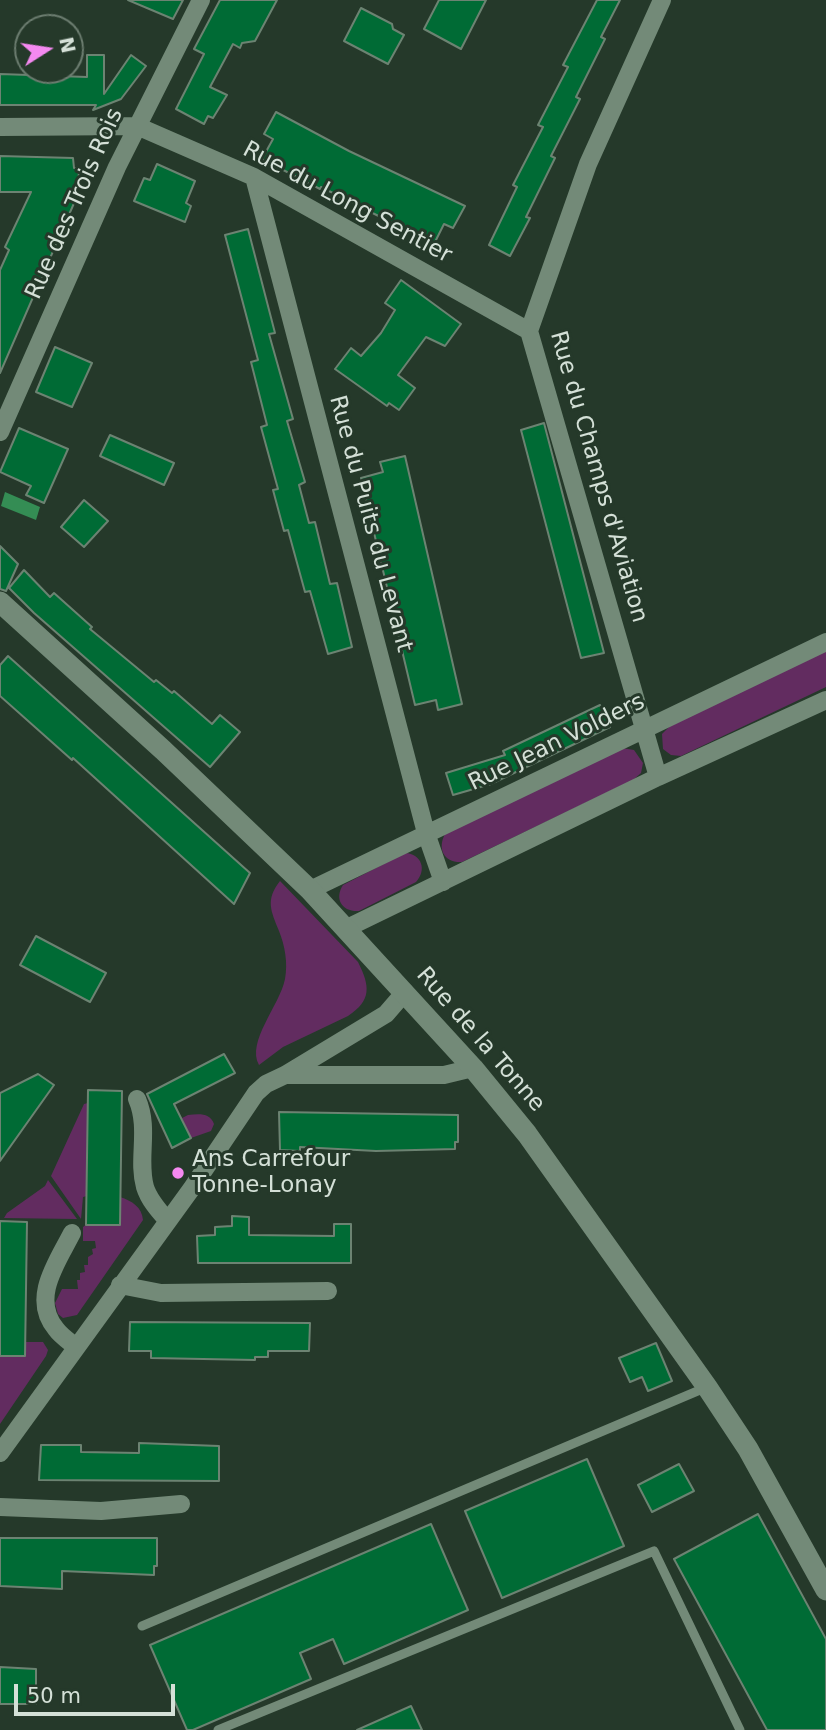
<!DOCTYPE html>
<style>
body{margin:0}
#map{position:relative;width:826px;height:1730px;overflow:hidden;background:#25392a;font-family:"DejaVu Sans",sans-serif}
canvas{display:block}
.north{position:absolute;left:14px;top:14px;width:70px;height:70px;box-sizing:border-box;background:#25392a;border:2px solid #6b7c6f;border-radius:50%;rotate:78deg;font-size:19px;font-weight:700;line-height:28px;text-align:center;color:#d4e0d7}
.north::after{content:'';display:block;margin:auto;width:24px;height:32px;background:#f489f0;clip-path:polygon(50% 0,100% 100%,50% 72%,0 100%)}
.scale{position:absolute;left:14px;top:1684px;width:161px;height:32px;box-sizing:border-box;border:4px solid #d4e0d7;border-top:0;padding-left:9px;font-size:21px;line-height:24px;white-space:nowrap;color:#d4e0d7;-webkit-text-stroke:5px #25392a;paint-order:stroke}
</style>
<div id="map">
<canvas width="826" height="1730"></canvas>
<div class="north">N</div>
<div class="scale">50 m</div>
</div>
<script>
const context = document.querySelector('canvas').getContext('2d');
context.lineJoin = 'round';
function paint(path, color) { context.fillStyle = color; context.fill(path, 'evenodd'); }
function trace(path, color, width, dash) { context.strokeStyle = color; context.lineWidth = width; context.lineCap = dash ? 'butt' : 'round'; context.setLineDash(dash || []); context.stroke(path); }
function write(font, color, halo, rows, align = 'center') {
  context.font = font + ' "DejaVu Sans",sans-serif'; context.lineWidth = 6; context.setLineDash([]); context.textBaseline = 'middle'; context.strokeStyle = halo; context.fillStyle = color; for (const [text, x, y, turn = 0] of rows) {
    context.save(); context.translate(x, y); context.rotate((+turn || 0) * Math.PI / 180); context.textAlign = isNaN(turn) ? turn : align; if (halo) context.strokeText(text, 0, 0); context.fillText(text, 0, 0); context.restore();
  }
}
const green = new Path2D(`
 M826,651v36l-145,69 -10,-1 -8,-6 -1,-15 8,-8z
 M622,748l12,2 9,13 -2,10 -8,7 -171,82c-18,1 -25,-13 -17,-28z
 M405,853c17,1 22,17 11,29l-57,29c-17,1 -25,-12 -16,-26z
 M280,881l78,81c12,24 14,38 -10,54l-65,31 -24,18c-13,-23 21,-60 26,-86 3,-16 0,-33 -6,-48 -8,-20 -14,-31 1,-50z
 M88,1103l-1,93 -4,1 -2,22 -30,-43 33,-72z
 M188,1115c10,-1 22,-3 26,9l-3,7 -20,7 -9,-20z
 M48,1180l29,39 -73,-1 3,-5 38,-27z
 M120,1197c12,4 22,10 23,23l-66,95 -14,3 -5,-4 -3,-11 7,-14h16l-1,-9h3v-7l5,-1 -1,-7h4v-8l5,-3 -1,-5 4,-1 -1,-7h-12v-14z
 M25,1342h18l5,8 -2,6 -46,68v-68h25z`);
const water = new Path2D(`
 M5,492l35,15 -4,13 -35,-14z`);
const building = new Path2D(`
 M128,0h55l-10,19z
 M220,0h57l-22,41 -13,2 -2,5 -7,-4 -23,43 17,8 -14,23 -5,-2 -4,8 -28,-15 28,-55 -10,-5z
 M439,0h47l-25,49 -37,-20z
 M597,0h23l-19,37 4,2 -29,58 4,2 -29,57 4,2 -29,59 4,1 -20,38 -21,-11 28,-58 -4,-2 30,-58 -5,-2 30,-58 -5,-2z
 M361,8l31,16 1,5 11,6 -16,29 -44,-23z
 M87,55h17v39l27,-39 15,11 -25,33 -28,11 3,-5h-96v-31l87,3z
 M276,112l73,39 116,55 -12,22 -9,-4 -10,20 -113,-57 -1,2 -58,-30 11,-20 -9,-5z
 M0,156l73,2 1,10h5l-1,26 -78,179v-103l9,-20 -4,-3 26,-55h-31z
 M157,164l38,17 -9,22 5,3 -6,16 -51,-21 10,-23 6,2z
 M248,229l27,104 -6,1 24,85 -6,2 18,61 -6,3 10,38 6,-1 15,62 7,-1 15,64 -24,7 -18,-63 -5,1 -17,-62 -4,1 -11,-41 5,-1 -17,-62 6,-2 -16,-63 7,-2 -33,-125z
 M401,280l60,44 -16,22 -19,-9 -28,38 17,13 -16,22 -10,-7 -2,3 -52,-37 16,-21 10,8 20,-23 14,-23 -10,-7z
 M55,347l37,16 -20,44 -36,-15z
 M544,423l60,230 -23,5 -60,-228z
 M19,428l49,21 -24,54 -18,-8 5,-9 -31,-14z
 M110,435l64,28 -10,22 -64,-29z
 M405,456l57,248 -24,6 -2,-10 -21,5 -54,-227 22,-6 -3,-10z
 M84,500l24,21 -24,26 -23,-20z
 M0,546l18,18 -12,27 -6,-2z
 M24,570l26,27 4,-4 38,34 -2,2 64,53 2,-2 16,13 2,-2 38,33 8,-9 20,17 -30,35 -176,-154 -25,-25z
 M8,656l242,217 -16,31 -161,-146 -1,2 -72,-64v-31z
 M600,705l10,22 -119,57 -38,11 -7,-22 59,-18 -2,-4z
 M36,936l70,37 -16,29 -70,-37z
 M224,1054l11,19 -61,31 17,34 -19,10 -25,-54z
 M38,1074l16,11 -54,76v-68z
 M88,1090l34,1 -2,134h-34z
 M279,1112l179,3v27h-3v7l-79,2 -76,-4v4l-20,-1z
 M232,1216l17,1v18l85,1v-12h17v39h-153l-1,-27 18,-1v-8l17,-1z
 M0,1221l27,1 -2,134h-25z
 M130,1322l180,1 -1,28h-41v6h-13v3l-104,-2v-7h-22z
 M656,1343l16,38 -24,10 -6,-14 -12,5 -11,-24z
 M139,1443l80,3v35l-180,-1 2,-35h40v7l58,1z
 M587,1459l37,87 -122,52 -37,-87z
 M679,1464l15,27 -42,21 -14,-27z
 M758,1514l68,125v91h-59l-93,-171z
 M431,1524l37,86 -124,54 -11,-25 -33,14 11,26 -118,51h-6l-37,-85z
 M0,1538h157v28h-3v9l-92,-4v18l-62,-3z
 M0,1667l36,2v35h-36z
 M411,1706l11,24h-65z`);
const service = new Path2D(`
 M142,1626l565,-239
 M218,1730l436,-179 86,179`);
const minor = new Path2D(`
 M0,127l137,-1 117,51 275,154
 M254,177l172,656 17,49
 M0,432l117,-265 84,-167
 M658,777l-129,-446 59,-167 74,-164
 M310,890l516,-248
 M347,928l311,-151 168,-77
 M285,1075h159l29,-7
 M137,1099c13,30 0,60 8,88 4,13 14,24 22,33
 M72,1233c-14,28 -42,65 -16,96 5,7 14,13 20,18
 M120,1285l41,8 167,-2
 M0,1453l192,-265 64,-95 10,-9 19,-9 101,-61 19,-22
 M0,1507l101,4 80,-7`);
const tertiary = new Path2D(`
 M0,602l163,148 147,140 163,178 54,66 180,253 41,62 78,141`);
const markers = [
 [178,1173,7,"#f489f0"]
];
const streetNames = [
 ["Rue du Long Sentier",347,203,28],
 ["Rue des Trois Rois",75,204,-66],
 ["Rue du Champs d'Aviation",598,477,74],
 ["Rue du Puits du Levant",370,524,75],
 ["Rue Jean Volders",557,743,-26],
 ["Rue de la Tonne",480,1040,49]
];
const poiNames = [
 ["Ans Carrefour",192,1160],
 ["Tonne-Lonay",192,1186]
];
paint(green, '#622c60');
paint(water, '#348d54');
paint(building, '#006b35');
trace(building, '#6c8372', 2);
trace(service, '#738a78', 9);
trace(minor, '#738a78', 18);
trace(tertiary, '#738a78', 21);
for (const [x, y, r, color] of markers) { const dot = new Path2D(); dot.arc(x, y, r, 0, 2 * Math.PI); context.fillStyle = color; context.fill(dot); trace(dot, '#25392a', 2.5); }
write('23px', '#d4e0d7', '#25392a', streetNames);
write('23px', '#d4e0d7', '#25392a', poiNames, 'left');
</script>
